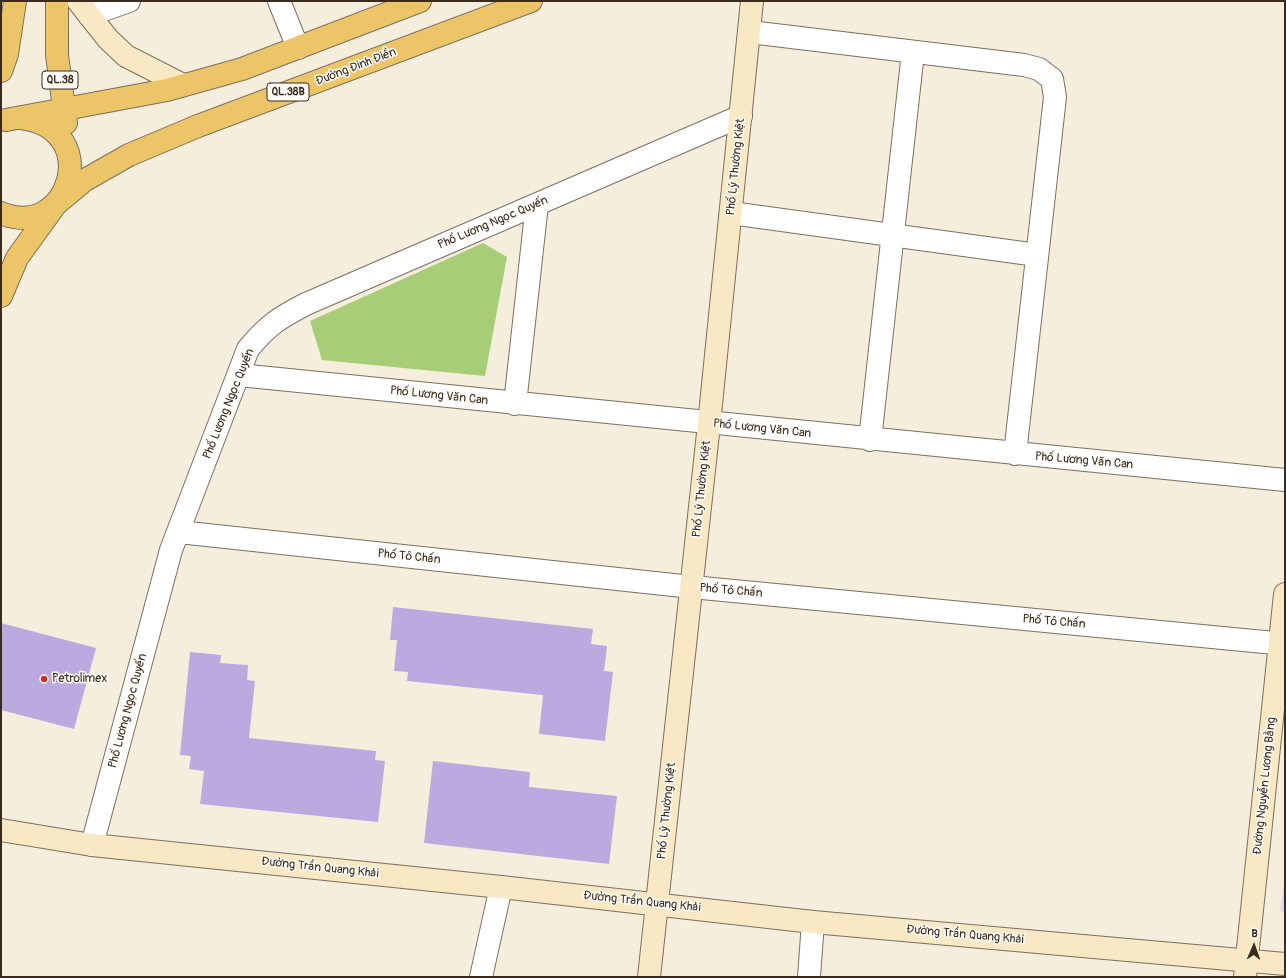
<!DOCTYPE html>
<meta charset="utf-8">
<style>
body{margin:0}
#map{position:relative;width:1286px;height:978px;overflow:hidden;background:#f6eedc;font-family:Pangolin,sans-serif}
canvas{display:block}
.frame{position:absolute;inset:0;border:2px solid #3b2a1e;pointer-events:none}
.north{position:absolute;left:1234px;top:926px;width:40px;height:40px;-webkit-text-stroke:3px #fdfcf7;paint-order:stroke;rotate:2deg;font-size:11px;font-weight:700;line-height:16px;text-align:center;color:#3b2a1e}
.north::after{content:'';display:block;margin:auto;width:14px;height:18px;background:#3b2a1e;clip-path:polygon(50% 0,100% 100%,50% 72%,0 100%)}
</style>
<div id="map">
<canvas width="1286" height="978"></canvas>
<div class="frame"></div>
<div class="north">B</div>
</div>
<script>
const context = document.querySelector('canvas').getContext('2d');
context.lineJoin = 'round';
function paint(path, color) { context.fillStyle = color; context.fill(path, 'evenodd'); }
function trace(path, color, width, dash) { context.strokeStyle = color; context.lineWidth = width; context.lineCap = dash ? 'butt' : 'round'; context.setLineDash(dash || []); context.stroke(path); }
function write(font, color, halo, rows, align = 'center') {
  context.font = font + ' Pangolin,sans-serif'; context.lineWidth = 3; context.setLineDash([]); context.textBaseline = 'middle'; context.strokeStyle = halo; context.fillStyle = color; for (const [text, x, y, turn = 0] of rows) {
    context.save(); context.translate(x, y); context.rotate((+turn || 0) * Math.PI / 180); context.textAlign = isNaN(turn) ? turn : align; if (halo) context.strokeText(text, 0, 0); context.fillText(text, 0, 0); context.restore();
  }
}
const built = new Path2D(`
 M1285,878v35l-5,-3z`);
const green = new Path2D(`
 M483,243l24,14 -22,119 -163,-16 -12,-39z`);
const building = new Path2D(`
 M393,607l200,22 -2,15 16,2 -3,25 9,1 -8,69 -66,-7 4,-39 -136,-14 1,-9 -14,-1 3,-31h-7z
 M1,623l95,25 -22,81 -73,-19z
 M190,652l31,3 -1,8 28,2 -1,15 8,1 -6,57 127,13 -1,9 10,1 -7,61 -178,-18 4,-33 -15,-2 2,-13 -11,-1z
 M433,761l97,11 -1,15 88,9 -8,68 -185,-21z`);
const street = new Path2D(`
 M279,1l19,47
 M89,15l40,-14
 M750,32l274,33 15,4 13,10 3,18 -40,357
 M731,213l306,42
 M239,375l1046,105
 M515,404l22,-200
 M870,440l43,-388
 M179,532l513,55 593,57
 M92,845l79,-295 77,-201c20,-24 31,-31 58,-45l435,-188
 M481,977l20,-90
 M809,977l4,-55`);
const secondary = new Path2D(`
 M78,1l30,38 18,17 57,29
 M1,830l91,15 409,42 312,35 472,42
 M649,977l60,-553 43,-423
 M1245,977l40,-383`);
const highway = new Path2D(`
 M57,1v54l9,68
 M1,71l6,-17 8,-53
 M6,120l161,-30 75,-21 178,-68
 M1,213c69,29 103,-85 20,-95
 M1,296l16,-38 39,-54 29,-24 44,-25 69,-29 333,-125`);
const markers = [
 [44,679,4,"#c8321e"]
];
const shields = [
 [60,80,36],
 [288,92,42]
];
const shieldNames = [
 ["QL.38",60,80],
 ["QL.38B",288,92]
];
const streetNames = [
 ["Đường Đinh Điền",356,67,-21],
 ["Phố Lý Thường Kiệt",736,167,-84],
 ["Phố Lương Ngọc Quyến",493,223,-23],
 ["Phố Lương Văn Can",439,396,6],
 ["Phố Lương Ngọc Quyến",229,404,-68],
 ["Phố Lương Văn Can",762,429,6],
 ["Phố Lương Văn Can",1084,461,5],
 ["Phố Lý Thường Kiệt",702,489,-84],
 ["Phố Tô Chấn",409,557,6],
 ["Phố Tô Chấn",731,591,5],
 ["Phố Tô Chấn",1054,622,5],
 ["Phố Lương Ngọc Quyến",128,711,-75],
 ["Đường Nguyễn Lương Bằng",1265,786,-84],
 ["Phố Lý Thường Kiệt",667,811,-84],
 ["Đường Trần Quang Khải",320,868,6],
 ["Đường Trần Quang Khải",642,902,6],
 ["Đường Trần Quang Khải",965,935,5]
];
const poiNames = [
 ["Petrolimex",52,679]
];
paint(built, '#e0d4f4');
paint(green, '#a7cd77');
paint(building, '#baaae0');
trace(street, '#7c6f60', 24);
trace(secondary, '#7c6f60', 24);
trace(highway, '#7c6f60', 24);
trace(street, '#fff', 22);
trace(secondary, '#f8e8c3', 22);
trace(highway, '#edc569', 22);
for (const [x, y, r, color] of markers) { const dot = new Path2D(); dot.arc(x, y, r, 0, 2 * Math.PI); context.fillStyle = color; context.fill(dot); trace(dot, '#fdfcf7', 1.5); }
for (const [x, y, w] of shields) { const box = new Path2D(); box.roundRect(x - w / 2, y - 9, w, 18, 3); context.fillStyle = '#fdfcf7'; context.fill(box); trace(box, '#3b2a1e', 1); }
write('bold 11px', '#3b2a1e', null, shieldNames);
write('12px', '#3b2a1e', '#fdfcf7', streetNames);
write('12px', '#3b2a1e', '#fdfcf7', poiNames, 'left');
</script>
